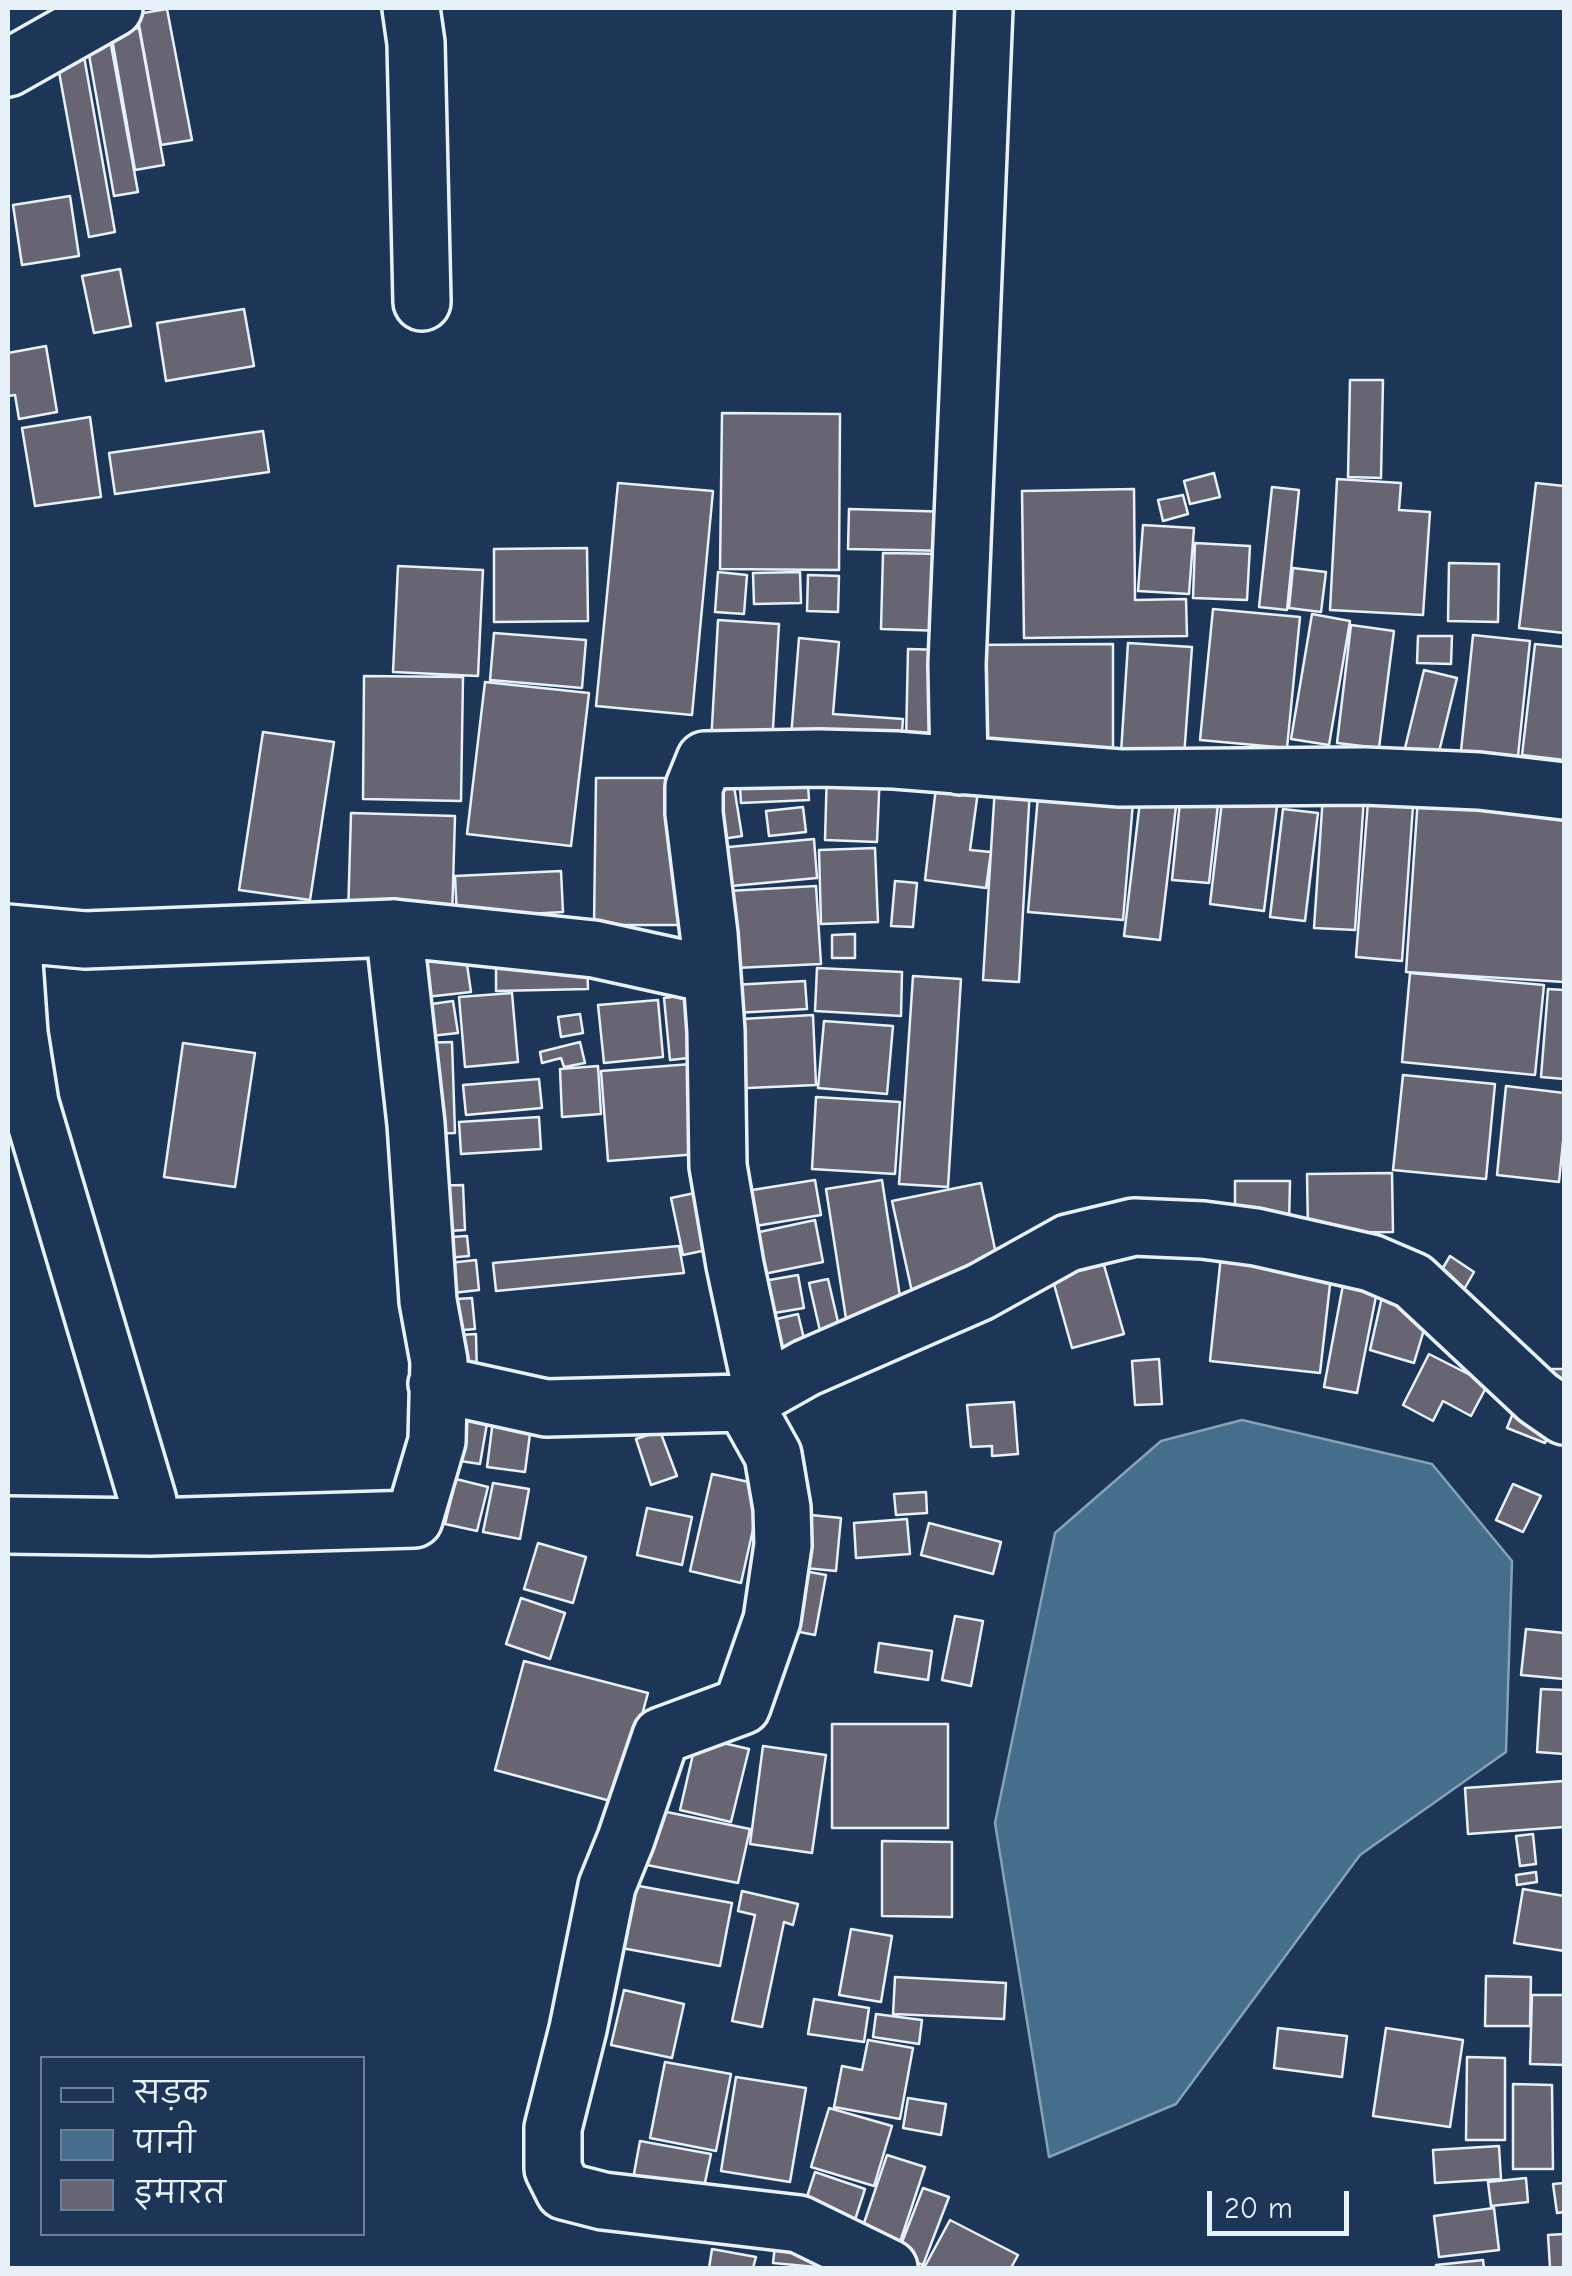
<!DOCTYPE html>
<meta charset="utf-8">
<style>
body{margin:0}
#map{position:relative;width:1572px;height:2276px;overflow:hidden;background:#1d3557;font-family:"Comic Neue","Playpen Sans Deva",sans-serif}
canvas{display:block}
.frame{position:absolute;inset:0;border:10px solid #e8f1f8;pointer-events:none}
.legend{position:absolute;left:40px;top:2056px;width:325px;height:180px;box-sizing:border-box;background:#1d3557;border:2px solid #6e8097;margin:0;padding:12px 18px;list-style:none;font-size:30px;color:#e8f1f8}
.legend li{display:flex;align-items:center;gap:20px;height:50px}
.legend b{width:50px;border:2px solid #6e8097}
.scale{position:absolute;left:1207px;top:2191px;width:142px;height:45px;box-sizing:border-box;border:5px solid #e8f1f8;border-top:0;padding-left:12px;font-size:30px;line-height:35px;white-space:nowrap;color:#e8f1f8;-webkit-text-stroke:8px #1d3557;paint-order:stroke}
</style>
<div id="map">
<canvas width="1572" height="2276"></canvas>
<div class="frame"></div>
<ul class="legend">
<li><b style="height:12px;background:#1d3557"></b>सड़क</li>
<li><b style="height:28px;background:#446e8c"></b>पानी</li>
<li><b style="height:28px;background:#666571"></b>इमारत</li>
</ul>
<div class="scale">20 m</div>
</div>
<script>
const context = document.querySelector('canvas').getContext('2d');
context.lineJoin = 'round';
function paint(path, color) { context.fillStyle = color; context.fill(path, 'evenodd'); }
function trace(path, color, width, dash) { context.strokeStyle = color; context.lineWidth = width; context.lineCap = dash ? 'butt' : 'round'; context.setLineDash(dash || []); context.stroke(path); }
const water = new Path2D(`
 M1242,1420l190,44 80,97 -6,191 -146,103 -184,249 -127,53 -54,-334 60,-290 106,-92z`);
const building = new Path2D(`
 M167,9l25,131 -31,5 -24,-131z
 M139,28l25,137 -29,5 -24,-137z
 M109,34l29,158 -24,4 -28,-158z
 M82,45l33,187 -26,5 -34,-187z
 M70,196l9,60 -57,9 -9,-60z
 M120,269l11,57 -37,7 -12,-57z
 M244,309l10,57 -88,15 -9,-58z
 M46,346l11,66 -38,7 -4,-24 -7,1v-43z
 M1350,380h33l-2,98 -33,-1z
 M722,413l118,1 -1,156 -119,-1z
 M90,417l11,80 -66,9 -13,-78z
 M263,431l6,41 -154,22 -6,-41z
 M1214,473l6,24 -30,7 -6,-23z
 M1337,479l64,4 -2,27 31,2 -7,103 -93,-5z
 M618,483l95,8 -21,224 -96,-9z
 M1536,483l28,3v147l-45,-5z
 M1272,487l27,3 -12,120 -28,-3z
 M1134,489l1,111 51,-1 1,37 -163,2 -2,-147z
 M1183,495l5,19 -25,7 -5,-21z
 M849,509l105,3 -2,39 -104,-2z
 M1143,525l51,3 -5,66 -51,-3z
 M1195,543l55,3 -3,54 -54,-2z
 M587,548l1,73 -94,1v-73z
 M883,553l63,1 -2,77 -63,-2z
 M1449,563l50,1 -1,58 -50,-1z
 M398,566l85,4 -5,106 -85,-4z
 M1293,568l33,4 -5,40 -32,-4z
 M718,572l29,3 -3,39 -29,-2z
 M800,572l1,31 -47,1 -1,-31z
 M808,575l31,1 -1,36 -31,-1z
 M1213,609l87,8 -13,131 -87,-8z
 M1312,614l38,7 -21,124 -38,-6z
 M718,620l61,4 -7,122 -61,-3z
 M1351,625l43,6 -15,117 -42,-5z
 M494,633l92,7 -4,48 -92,-8z
 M1473,635l57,6 -12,115 -57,-5z
 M1418,636h34l-1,28 -34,-1z
 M799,638l40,4 -6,72 70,5 -2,26 -110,-8z
 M1128,643l64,4 -8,110 -63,-4z
 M1113,644v104l-151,1v-104z
 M1535,644l29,3v113l-42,-5z
 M908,649l39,1 -2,92 -39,-1z
 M1424,670l33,8 -19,78 -33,-8z
 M364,676l99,1 -2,124 -98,-2z
 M485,682l104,11 -18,153 -104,-12z
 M263,732l71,10 -24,158 -71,-10z
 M807,768l2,32 -68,3 -2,-32z
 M827,769l53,2 -3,71 -52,-2z
 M732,774l10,62 -33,5 -9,-62z
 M596,778h85l-1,147h-86z
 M937,779l42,5 -9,66 21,2 -5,36 -61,-8z
 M1039,784l95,7 -11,129 -95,-8z
 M1224,784l55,6 -15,121 -54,-7z
 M995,786l35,2 -11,194 -36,-2z
 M1369,788l45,4 -12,169 -46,-4z
 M1181,792l38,4 -10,87 -37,-3z
 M1141,793l36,5 -17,142 -36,-4z
 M1323,795l41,2 -9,133 -41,-2z
 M1418,797l146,9v176l-158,-10z
 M803,807l3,25 -37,4 -3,-25z
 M1283,809l35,4 -13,108 -35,-4z
 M351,813l104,3 -3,103 -104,-3z
 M814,839l3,39 -96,9 -3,-39z
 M875,848l3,74 -57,2 -2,-74z
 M561,871l2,41 -106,6 -2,-42z
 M895,881l22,2 -4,44 -22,-1z
 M816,886l5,78 -107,5 -4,-77z
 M855,934v24h-23v-23z
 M464,944l7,48 -45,5 -6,-47z
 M587,953l1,36 -92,2v-35z
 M817,968l85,4 -1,44 -86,-5z
 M1410,973l134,12 -9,90 -133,-13z
 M913,976l48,3 -13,208 -49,-3z
 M805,981l2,28 -73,4 -2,-28z
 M1548,989l16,1v89l-23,-2z
 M512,993l6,69 -53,5 -6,-70z
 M692,994l6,63 -28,3 -6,-62z
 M658,1000l5,57 -59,6 -6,-58z
 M453,1001l5,32 -37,4 -4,-31z
 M580,1014l3,19 -22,4 -3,-20z
 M813,1015l3,70 -90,4 -3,-69z
 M824,1021l69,5 -6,68 -69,-6z
 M452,1042l3,91 -33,1 -3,-91z
 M580,1042l5,21 -21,4 -3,-9 -19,5 -2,-11z
 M183,1043l72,10 -20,134 -71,-10z
 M704,1063l7,90 -103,8 -7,-90z
 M598,1066l3,48 -39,3 -2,-48z
 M1403,1075l92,9 -9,95 -93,-9z
 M539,1079l3,29 -76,7 -3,-30z
 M1506,1086l58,7v39l-5,50 -62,-7z
 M816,1097l84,5 -5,72 -83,-5z
 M539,1117l2,32 -80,5 -2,-32z
 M1392,1173l1,59 -85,1 -1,-59z
 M815,1180l6,35 -89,15 -5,-36z
 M882,1180l21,136 -56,9 -21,-136z
 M1235,1181h55l-1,43 -54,-1z
 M981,1183l19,90 -88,19 -20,-91z
 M463,1185l2,45 -33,2 -3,-46z
 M704,1191l12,57 -33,7 -12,-57z
 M815,1220l8,42 -74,15 -8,-41z
 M467,1236l2,20 -34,3 -1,-21z
 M679,1246l5,27 -188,18 -3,-28z
 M1222,1246l111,12 -13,115 -110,-12z
 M1101,1255l23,79 -52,14 -22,-78z
 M1450,1256l24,16 -20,35 -26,-14z
 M476,1260l3,30 -35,4 -4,-30z
 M1345,1274l34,7 -22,112 -33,-6z
 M798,1275l6,33 -53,9 -5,-33z
 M828,1279l14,60 -19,5 -14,-61z
 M1384,1288l48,15 -18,60 -44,-13z
 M472,1298l3,31 -33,3 -2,-32z
 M798,1314l10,41 -47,11 -10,-41z
 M476,1334l1,42 -32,-40z
 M1429,1354l59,30 -17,32 -28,-15 -10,20 -30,-16z
 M1159,1359l3,45 -27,1 -3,-44z
 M1552,1369h12v25l-13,-1z
 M1519,1398l38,15 -12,30 -38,-15z
 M457,1401l33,5 -10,58 -33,-5z
 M1014,1402l4,52 -26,2v-10l-21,1 -4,-42z
 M495,1405l38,6 -8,61 -38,-5z
 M660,1431l17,45 -26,9 -15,-46z
 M712,1474l51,11 -22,98 -51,-12z
 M456,1479l32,8 -11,44 -32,-7z
 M493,1483l36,6 -9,50 -37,-7z
 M1513,1484l28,12 -18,36 -27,-12z
 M926,1492l1,21 -31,2 -2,-21z
 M647,1508l45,9 -10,48 -45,-10z
 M791,1513l50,5 -5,53 -51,-5z
 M907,1519l3,35 -54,4 -2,-35z
 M929,1523l72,19 -8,32 -72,-19z
 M538,1543l48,14 -13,46 -49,-14z
 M804,1571l22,4 -11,60 -41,-8z
 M521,1598l44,15 -15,46 -44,-15z
 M955,1616l28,5 -12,65 -29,-6z
 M1526,1629l38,4v46l-43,-4z
 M879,1643l53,8 -4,29 -53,-8z
 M524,1661l124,32 -30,110 -123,-33z
 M1541,1689l23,1v64l-27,-2z
 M832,1724h116v104h-116z
 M697,1737l52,12 -18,73 -51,-12z
 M763,1746l63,9 -14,98 -62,-9z
 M1564,1781v46l-96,7 -3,-46z
 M652,1809l98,20 -12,54 -96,-19z
 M1533,1834l3,30 -16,2 -4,-30z
 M882,1841l70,1v75l-70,-1z
 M1536,1872l1,10 -20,3 -1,-10z
 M617,1882l115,21 -12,63 -115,-21z
 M1523,1889l41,7v55l-50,-8z
 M742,1891l56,13 -5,21 -9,-3 -22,105 -30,-6 23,-106 -17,-4z
 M851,1929l41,7 -11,66 -42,-7z
 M1486,1976l45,1 -1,49h-45z
 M895,1977l111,6 -2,36 -111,-5z
 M624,1990l60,14 -12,54 -61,-13z
 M1532,1995h32v70l-34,-1z
 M814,1999l55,9 -5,34 -56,-8z
 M876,2014l46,6 -3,24 -46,-7z
 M1278,2028l69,8 -5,41 -68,-9z
 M1386,2028l77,12 -13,87 -77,-11z
 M868,2040l45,8 -13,71 -66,-12 8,-41 20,4z
 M1467,2057l38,1v82h-39z
 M665,2062l66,12 -15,77 -66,-13z
 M736,2077l70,11 -16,94 -69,-11z
 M1513,2084l39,1 1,84h-40z
 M908,2098l38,6 -5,31 -38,-7z
 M829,2108l63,18 -18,60 -63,-19z
 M640,2141l71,13 -8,38 -70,-13z
 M1499,2146l2,33 -66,4 -2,-33z
 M887,2155l38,12 -25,75 -38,-13z
 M815,2172l50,17 -13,40 -50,-17z
 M1526,2178l2,24 -37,4 -3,-24z
 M1564,2183v29l-7,1 -4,-29z
 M923,2188l26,9 -26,68 -26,-10z
 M1494,2208l5,42 -60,7 -5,-41z
 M950,2220l68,35 -7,13h-87z
 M1564,2234v34h-14l-2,-33z
 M776,2237l51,31 -54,-5z
 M712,2249l44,8 -3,11h-44z
 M1483,2260l1,8h-48v-3z`);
const minor = new Path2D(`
 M411,8l5,35 6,259
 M8,68l106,-60
 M959,766l-2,-102 27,-656
 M8,933l77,7 309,-12 200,21 118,26
 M12,934l7,99 11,70 118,398
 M437,1384l109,24 198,-5 62,-35 174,-76 88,-49 66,-16 69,3 53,7 115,26 42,18 125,117 26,18
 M8,1525l142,2 264,-8 23,-78 2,-80 -11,-60 -12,-177 -22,-196
 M889,2268l-90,-44 -196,-23 -39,-10 -11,-22v-41l25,-99 29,-143 19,-47 35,-103 81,-30 30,-86 11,-75 -1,-37 -9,-53 -29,-52 17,-16 -26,-122 -17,-99 -2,-135 -7,-97 -15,-121v-26l11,-27 114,-2 76,2 225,18 244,-2 115,5 85,10`);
paint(water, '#446e8c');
trace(water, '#86a2b7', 2.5);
paint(building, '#666571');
trace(building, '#e8f1f8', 2.5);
trace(minor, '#e8f1f8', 62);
trace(minor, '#1d3557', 55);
</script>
